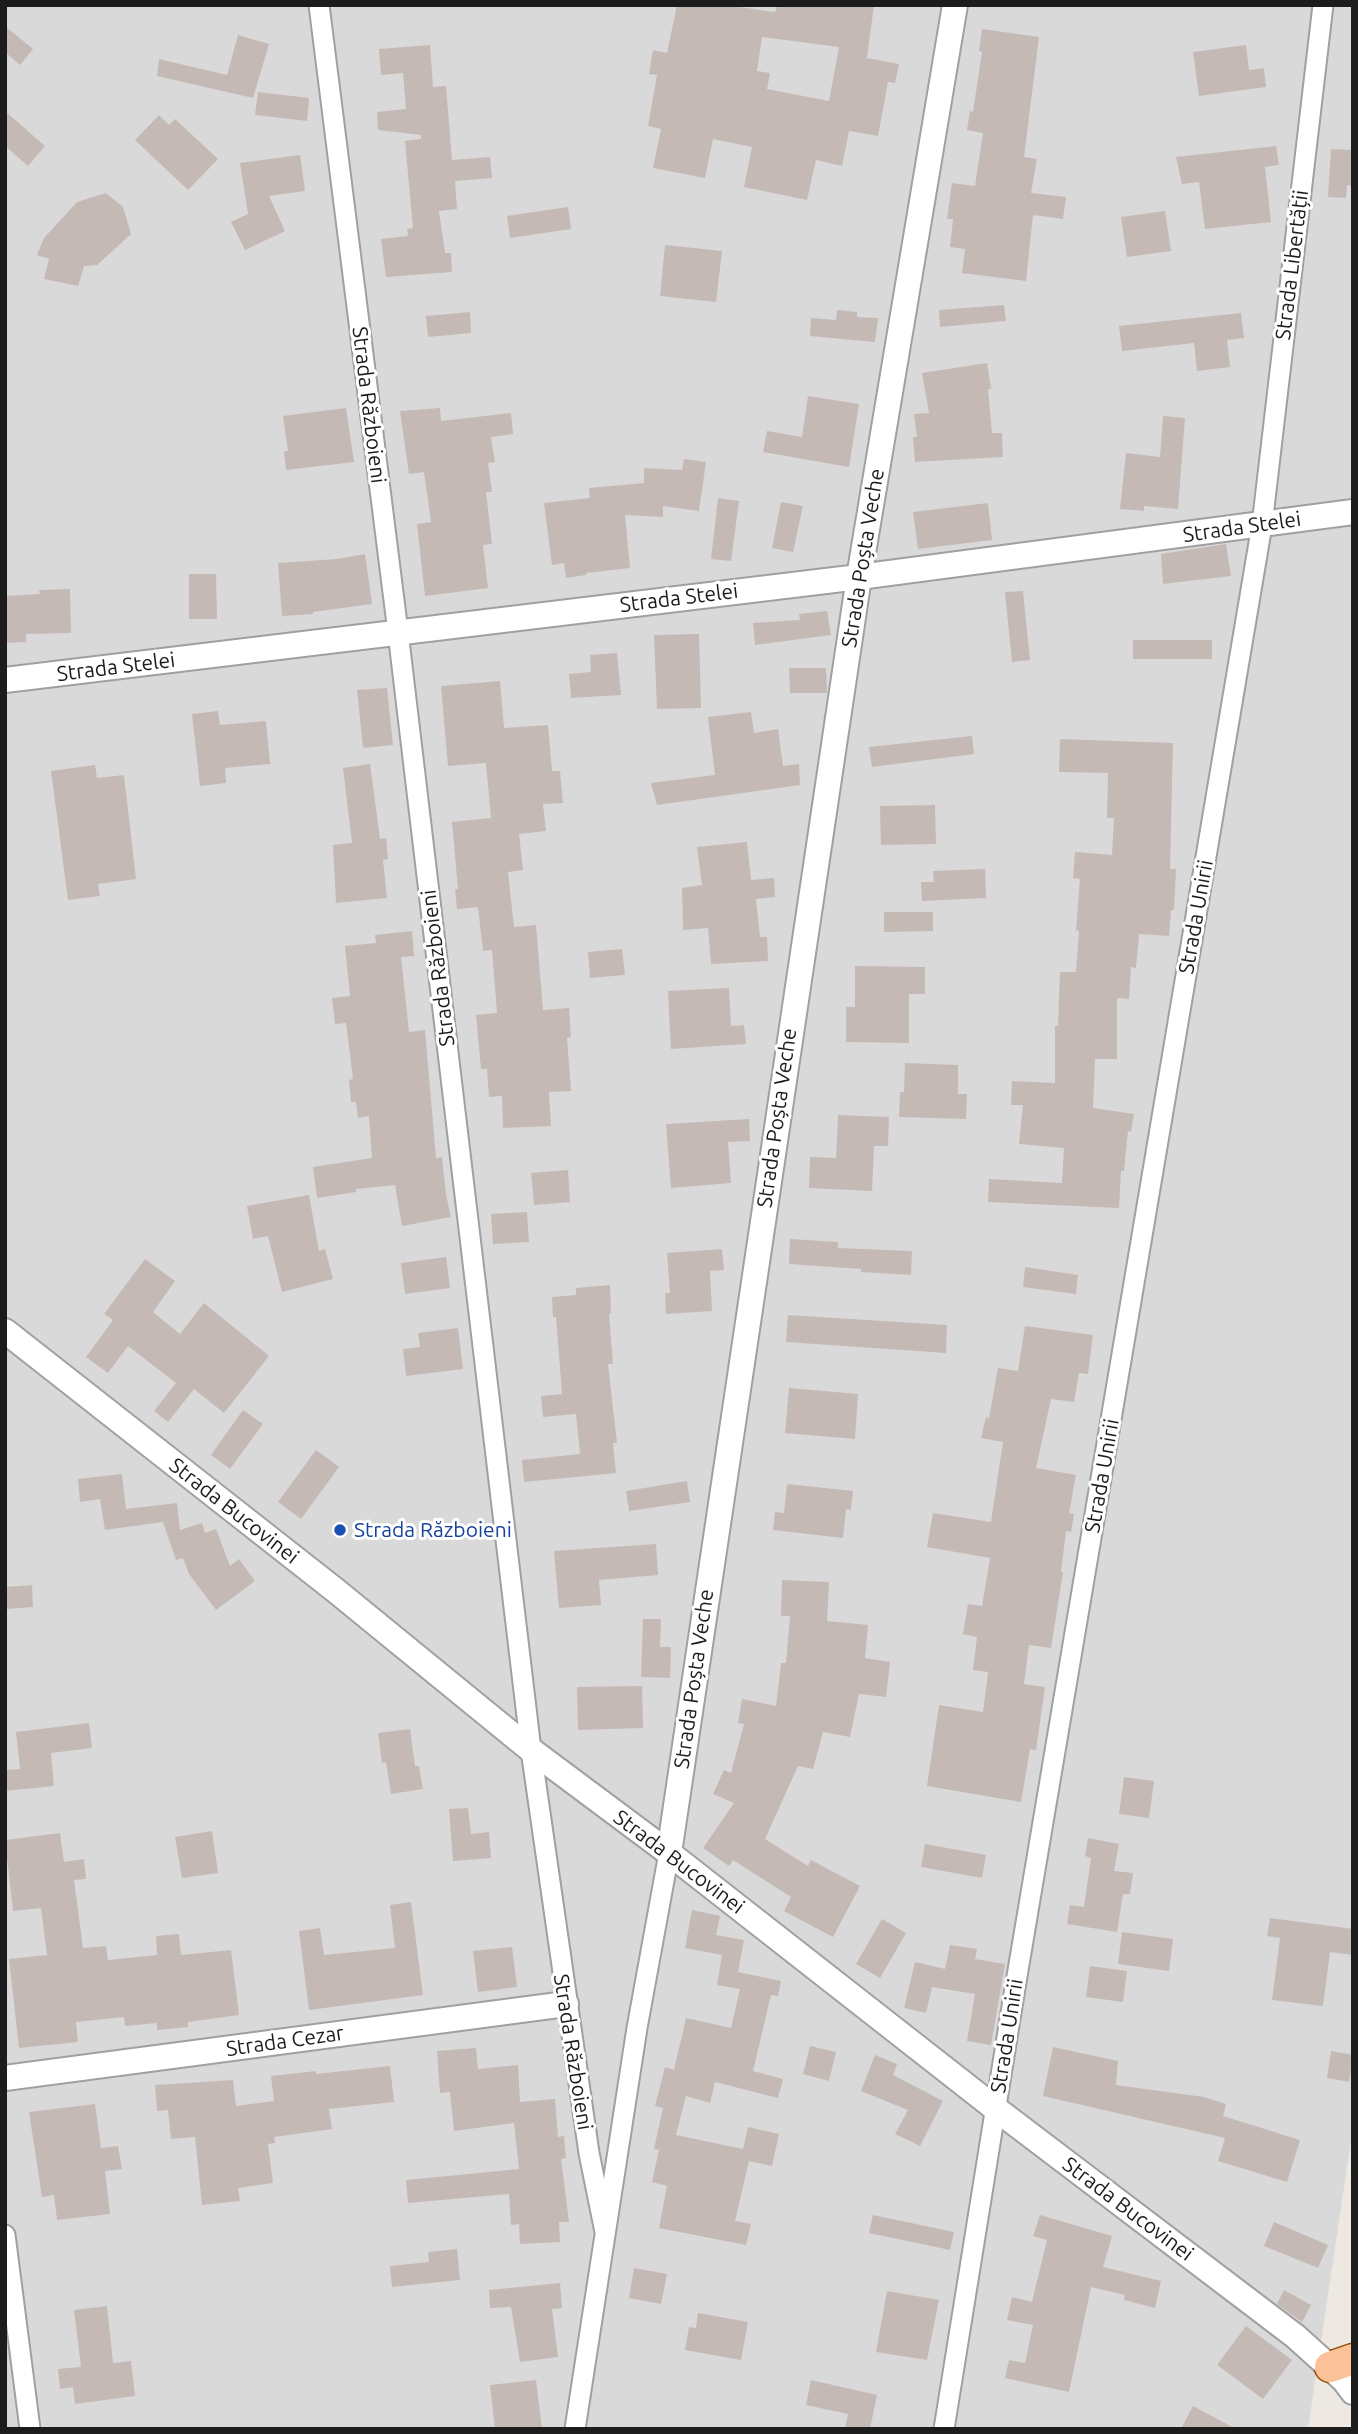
<!DOCTYPE html>
<meta charset="utf-8">
<style>
body{margin:0}
#map{position:relative;width:1358px;height:2434px;overflow:hidden;background:#eee8e2;font-family:Ubuntu,sans-serif}
canvas{display:block}
.frame{position:absolute;inset:0;border:7px solid #1c1c1c;pointer-events:none}
</style>
<div id="map">
<canvas width="1358" height="2434"></canvas>
<div class="frame"></div>
</div>
<script>
const context = document.querySelector('canvas').getContext('2d');
context.lineJoin = 'round';
function paint(path, color) { context.fillStyle = color; context.fill(path, 'evenodd'); }
function trace(path, color, width, dash) { context.strokeStyle = color; context.lineWidth = width; context.lineCap = dash ? 'butt' : 'round'; context.setLineDash(dash || []); context.stroke(path); }
function write(font, color, halo, rows, align = 'center') {
  context.font = font + ' Ubuntu,sans-serif'; context.lineWidth = 6; context.setLineDash([]); context.textBaseline = 'middle'; context.strokeStyle = halo; context.fillStyle = color; for (const [text, x, y, turn = 0] of rows) {
    context.save(); context.translate(x, y); context.rotate((+turn || 0) * Math.PI / 180); context.textAlign = isNaN(turn) ? turn : align; if (halo) context.strokeText(text, 0, 0); context.fillText(text, 0, 0); context.restore();
  }
}
const residential = new Path2D(`
 M5,5h1348v2122l-45,302h-1303z`);
const building = new Path2D(`
 M677,5h50l47,7 2,-1 1,-6h97l-7,53 32,6 -4,19 -7,-1 -10,54 -29,-5 -7,35 -26,-6 -9,40 -63,-13 8,-40 -39,-8 -8,39 -52,-10 8,-39 -13,-3 9,-51 -8,-1 4,-24 14,3zM762,37l77,10 -10,54 -62,-12 3,-16 -13,-2z
 M5,26l28,23 -13,16 -15,-13z
 M982,29l57,8 -15,120 13,2 -6,34 35,4 -3,22 -30,-4 -7,66 -64,-8 3,-24 -15,-2 3,-28h-6l5,-36 23,3 8,-53 -16,-3 3,-19 3,1 9,-60 -3,-1z
 M238,35l31,9 -16,54 -96,-22 2,-17 68,16z
 M430,45l3,42 13,-1 6,74 38,-3 2,21 -37,3 2,28 -18,2 6,42h6l1,19 -66,5 -5,-38 27,-3 -1,-7 6,-1 -8,-87 16,-2v-4l-43,-5 -1,-18 29,-3 -3,-36 -22,2 -2,-26z
 M1246,45l3,25 15,-2 2,19 -67,9 -6,-44z
 M258,92l51,6 -2,23 -52,-6z
 M5,111l40,35 -17,20 -23,-20z
 M159,115l10,10 6,-6 43,40 -30,31 -53,-50z
 M1276,146l3,19 -14,2 6,55 -66,7 -6,-47 -17,2 -6,-27z
 M1331,149l22,1v36l-6,-1 -1,13 -18,-1z
 M300,155l5,36 -36,5 16,35 -40,19 -14,-28 17,-8 -8,-51z
 M106,193l17,14 8,27 -34,31 -13,1 -6,20 -34,-7 5,-20 -12,-4 7,-17 33,-36z
 M568,207l3,22 -61,9 -3,-22z
 M1165,211l6,40 -44,6 -6,-40z
 M665,245l57,6 -6,51 -56,-6z
 M1004,305l2,16 -66,6 -1,-17z
 M837,310l20,2v5l21,1 -3,24 -65,-6 1,-18 25,2z
 M470,312l1,21 -43,4 -2,-21z
 M1241,313l3,25 -17,2 3,27 -33,4 -3,-28 -72,8 -3,-25z
 M987,363l4,26h-3l4,44h10l1,24 -88,5 -2,-25h4l-3,-23 15,-1 -7,-40z
 M808,396l51,8 -10,63 -86,-15 4,-21 35,6z
 M346,408l8,54 -68,8 -2,-19h4l-5,-35z
 M440,408l1,13 70,-8 2,21 -22,3 4,25 -7,1 4,29h-6l6,52 -9,1 5,43 -63,8 -8,-72 14,-2 -7,-50 -15,2 -9,-63z
 M1163,416l22,2 -7,91 -34,-3v5l-24,-2 6,-56 34,4z
 M684,459l22,3 -7,49 -36,-5v11l-38,-2 5,53 -44,5v2l-20,3 -2,-15 -12,2 -8,-62 46,-5 -1,-10 55,-5v-15l38,2z
 M718,498l21,3 -8,60 -20,-2z
 M781,502l22,4 -10,46 -21,-4z
 M988,503l4,37 -74,9 -5,-37z
 M1226,544l5,32 -68,8 -2,-30z
 M365,554l7,50 -59,8v2l-31,2 -4,-53 59,-4z
 M189,574h27l1,45h-28z
 M70,589l1,44 -45,1v8l-21,1v-47l35,-2 -1,-4z
 M1023,591l7,69 -18,2 -7,-70z
 M827,611l4,24 -76,10 -2,-22 47,-3 -1,-6z
 M699,634l2,74 -44,1 -3,-74z
 M1133,640h79v19h-79z
 M617,653l4,42 -50,3 -2,-24 22,-2 -1,-17z
 M789,668h37l1,25h-37z
 M500,681l4,47 44,-3 4,46h8l3,32 -20,1 3,27 -27,3 4,36 -15,2 6,55 22,-2 7,85 26,-2 2,29 -4,1 4,53 -22,1 2,34 -48,2 -1,-32 -13,1 -2,-28h-6l-5,-54 21,-2 -5,-63 -9,1 -5,-44 -21,2 -2,-20h3l-6,-67 39,-4 -5,-55 -38,3 -7,-80z
 M387,688l6,57 -30,3 -6,-58z
 M218,711l2,14 46,-4 4,43 -45,4 1,15 -26,3 -8,-72z
 M751,712l3,21 24,-4 5,37 16,-2 1,21 -143,20 -6,-22 64,-8 -7,-58z
 M972,736l2,18 -102,13 -3,-20z
 M1060,739l113,4 -3,126h6l-2,41h-3l-2,26 -30,-2 -3,34 -5,-1 -2,32 -12,-1v61h-22l-2,49 41,6 -3,18 -3,-1 -4,40h-3l-2,37 -131,-6 1,-23 73,4 2,-35 -45,-4 4,-39h-12l1,-24 43,2v-57h3l2,-54h16l3,-41 -3,-1 4,-51 -7,-1 2,-26 37,3 2,-37h-7l1,-45 -49,-1z
 M370,764l10,75 6,-1 2,21 -5,1 4,38 -51,5 -3,-58 19,-2 -9,-75z
 M95,765l2,13 27,-3 12,104 -38,5 2,12 -32,4 -17,-129z
 M935,805l1,39 -55,1 -1,-39z
 M747,842l4,38 23,-2 1,19 -19,2 4,38h7l1,24 -57,3 -3,-36 -25,2 -1,-42 20,-3 -5,-38z
 M985,869l1,29 -64,3 -1,-19h13l-1,-11z
 M884,912h49v19l-49,1z
 M412,931l2,25 -13,1 8,75 16,-2 11,128 6,-1 4,38 5,22 -49,9 -7,-41 -39,4v3l-39,6 -4,-31 59,-9 -3,-42 -11,2 -2,-16h-5l-2,-22 4,-1 -7,-56 -11,1 -3,-26 18,-2 -5,-50 31,-3 -1,-8z
 M622,949l3,26 -35,3 -2,-26z
 M855,966l70,1v27h-16v49l-63,-1v-35h9z
 M729,988l2,38 13,-1 2,19 -75,5 -3,-58z
 M905,1063l53,2v29h9l-1,25 -67,-2 1,-25h4z
 M838,1115l51,2 -1,29h-14l-2,45 -63,-3 1,-31 26,1z
 M749,1119l1,22 -22,1 3,41 -60,5 -5,-64z
 M568,1170l2,32 -36,3 -3,-32z
 M309,1195l10,56 6,-2 8,30 -51,13 -14,-56 -15,3 -6,-33z
 M527,1212l2,30 -36,2 -2,-30z
 M790,1239l48,3v6l74,3 -1,24 -50,-3v-3l-72,-5z
 M722,1249l2,21 -14,1 2,40 -46,3 -1,-21h5l-3,-40z
 M446,1257l4,31 -45,6 -4,-31z
 M145,1259l30,22 -22,31 27,22 24,-31 65,53 -45,57 -30,-24 -26,33 -14,-11 22,-28 -48,-37 -20,27 -22,-16 27,-37 -9,-6z
 M1025,1267l53,8 -2,19 -53,-7z
 M610,1285l1,28 -2,1 4,50h-5l9,79h-4l3,30 -92,9 -2,-22 58,-6 -4,-40 -33,3 -2,-21 21,-2 -6,-77h-3l-1,-20 24,-2v-7z
 M788,1315l159,10 -1,28 -160,-11z
 M1025,1326l68,9 -5,39 -9,-1 -5,29 -23,-3 -15,69 40,7 -7,38 5,1 -3,18 -5,-1 -5,41h2l-12,76 -22,-3 -5,39 21,3 -9,63 -6,-1 -9,53 -94,-16 12,-81 44,7 5,-40 -15,-2 4,-33 -14,-3 5,-30 14,2 8,-48 -63,-11 6,-34 58,9 12,-80 -22,-4 5,-21 3,1 9,-50 20,3z
 M458,1328l5,41 -57,7 -3,-27 17,-2 -2,-14z
 M789,1388l69,6 -3,45 -70,-6z
 M243,1410l20,14 -33,45 -19,-14z
 M316,1450l23,17 -38,52 -23,-17z
 M122,1474l4,35 51,-6 3,27 22,-7 3,10 11,-4 14,37 9,-7 16,22 -39,29 -27,-36 -6,-16 -7,2 -13,-38 -58,8 -5,-31 -20,3 -2,-23z
 M687,1481l3,21 -61,9 -3,-20z
 M787,1484l66,7 -2,19 -5,-1 -3,29 -70,-8 2,-18 9,1z
 M656,1544l2,31 -59,5 2,25 -42,3 -5,-57z
 M782,1580l47,2 -2,39 41,4 -3,33 25,4 -4,35 -27,-3 -9,43 -27,-5 -10,37 -15,-3 -33,73 43,27 3,-6 49,26 -27,51 -49,-26 7,-14 -58,-37 -4,6 -26,-18 31,-45 -21,-9 11,-24 7,3 13,-49 -6,-1 4,-24 34,7 5,-43h5l4,-47h-9z
 M32,1585l1,22 -28,2v-22z
 M643,1619h18l-1,28h11l-1,31 -29,-1z
 M642,1686l1,42 -65,2 -1,-43z
 M89,1723l3,25 -41,5 3,33 -49,5v-21l15,-1 -4,-37z
 M410,1729l5,37h4l4,23 -32,5 -5,-32 -4,1 -4,-30z
 M1124,1777l30,4 -5,37 -30,-4z
 M468,1808l3,26 18,-2 2,26 -38,3 -4,-52z
 M212,1831l6,42 -36,5 -7,-41z
 M60,1833l4,29 20,-3 2,20 -12,1 9,68 23,-2 2,14 49,-5 -1,-19 23,-2 2,21 50,-5 8,65 -51,7v5l-31,3v-7l-32,3 -1,-9 -48,5 2,20 -59,6 -10,-89 38,-4 -6,-47 -28,3 -8,-71z
 M1088,1838l31,6 -5,27 19,2 -3,21h-7l-6,38 -50,-8 3,-19 14,2 7,-49 -6,-2z
 M925,1844l61,11 -4,23 -61,-11z
 M411,1902l12,93 -114,15 -10,-79 21,-3 4,27 71,-7 -5,-43z
 M692,1910l28,6 -4,19 28,5 -6,32 43,9 -3,15 -7,-1 -18,76 30,8 -5,19 -63,-16 -5,21 -24,-7 -10,39 67,14 5,-22 31,7 -7,32 -23,-5 -14,60 16,3 -5,21 -87,-17 8,-42 -15,-4 7,-32 -5,-1 9,-41 -8,-2 10,-39 9,3 12,-52 45,10 9,-39 -23,-4 5,-30 -37,-7z
 M1270,1918l83,11v26l-23,-3 -7,54 -51,-6 8,-62 -13,-2z
 M882,1919l24,14 -26,45 -24,-14z
 M1122,1932l51,7 -4,32 -51,-7z
 M950,1945l27,4 -2,10 30,5 -14,81 -24,-4 8,-47 -43,-7 -6,26 -22,-5 11,-46 30,7z
 M512,1947l5,40 -39,5 -5,-41z
 M1090,1966l37,5 -4,31 -37,-5z
 M810,2046l26,6 -7,29 -26,-7z
 M1053,2047l65,14 -2,24 88,12 22,7 -3,12 77,24 -13,42 -69,-21 7,-23 -182,-42z
 M476,2048l2,21 40,-4 2,37 35,-3 3,38 6,-1 2,22 -5,1 8,63h-10l1,20 -40,2 -1,-20 -8,1 -2,-31 -101,9 -2,-23 113,-11 -5,-46 -60,8 -4,-39 -10,1 -3,-42z
 M1331,2051l22,4 -4,27 -22,-4z
 M875,2055l22,9 -4,11 50,26 -23,45 -25,-12 13,-24 -47,-19z
 M390,2066l4,36 -65,7 3,20 -58,8 1,6 -7,1 5,39 -35,5 2,13 -38,4 -7,-68 -24,2 -3,-29 -11,1 -2,-26 78,-5 3,26 38,-5 -3,-25 45,-5v3z
 M95,2104l6,44 17,-2 4,23 -17,2 5,43 -53,6 -3,-25 -12,2 -13,-85z
 M873,2215l81,17 -4,18 -81,-17z
 M1040,2215l72,21 -9,31 58,14 -6,27 -31,-8 1,-5 -34,-8 -22,105 -64,-14 4,-18 16,3 8,-38 -26,-5 5,-23 20,5 15,-62 -14,-4z
 M1274,2222l54,23 -10,23 -54,-22z
 M457,2249l3,31 -68,7 -2,-21 39,-4 -1,-10z
 M634,2268l33,6 -6,30 -32,-6z
 M560,2283l2,25 -10,1 6,48 -38,5 -9,-55 -21,1 -1,-18z
 M1284,2290l27,15 -9,17 -25,-18z
 M887,2291l52,9 -12,60 -51,-8z
 M107,2306l6,57 18,-2 4,35 -60,8 -2,-17 -13,2 -2,-20 23,-2 -7,-57z
 M698,2313l50,9 -7,38 -56,-10 4,-23 7,1z
 M1246,2326l46,34 -29,39 -46,-34z
 M536,2380l6,49h-47l-5,-44z
 M811,2380l66,15 -7,34h-25l3,-15 -42,-9z
 M1193,2406l43,23h-55z`);
const minor = new Path2D(`
 M319,5l79,627 133,1118 58,403 16,79
 M5,2235l25,194
 M575,2429l62,-401 32,-175
 M944,2429l71,-441 247,-1463 61,-520`);
const tertiary = new Path2D(`
 M5,680l854,-103 494,-65
 M5,1331l330,259 196,160 138,103 327,256 299,227 49,44 9,12
 M669,1853l190,-1276 96,-572
 M5,2078l561,-74`);
const primary = new Path2D(`
 M1330,2367l23,-8`);
const markers = [
 [340,1530,7,"#1a4fb4"]
];
const streetNames = [
 ["Strada Libertății",1292,265,-83],
 ["Strada Războieni",369,405,83],
 ["Strada Stelei",1242,527,-8],
 ["Strada Poșta Veche",863,558,-81],
 ["Strada Stelei",679,598,-7],
 ["Strada Stelei",116,667,-7],
 ["Strada Unirii",1196,917,-80],
 ["Strada Războieni",438,968,-97],
 ["Strada Poșta Veche",777,1118,-82],
 ["Strada Unirii",1102,1476,-80],
 ["Strada Bucovinei",234,1511,38],
 ["Strada Poșta Veche",694,1679,-82],
 ["Strada Bucovinei",679,1862,37],
 ["Strada Unirii",1007,2036,-81],
 ["Strada Cezar",285,2041,-8],
 ["Strada Războieni",573,2052,81],
 ["Strada Bucovinei",1128,2209,37]
];
const transitNames = [
 ["Strada Războieni",354,1530]
];
paint(residential, '#dad9d9');
paint(building, '#c5b9b5');
trace(minor, '#a0a0a0', 23);
trace(tertiary, '#a0a0a0', 28);
trace(primary, '#944b00', 33);
trace(minor, '#fff', 19);
trace(tertiary, '#fff', 24);
trace(primary, '#fbc199', 30);
for (const [x, y, r, color] of markers) { const dot = new Path2D(); dot.arc(x, y, r, 0, 2 * Math.PI); context.fillStyle = color; context.fill(dot); trace(dot, '#fff', 2.5); }
write('21px', '#1c1c1c', '#fff', streetNames);
write('21px', '#164399', '#fff', transitNames, 'left');
</script>
